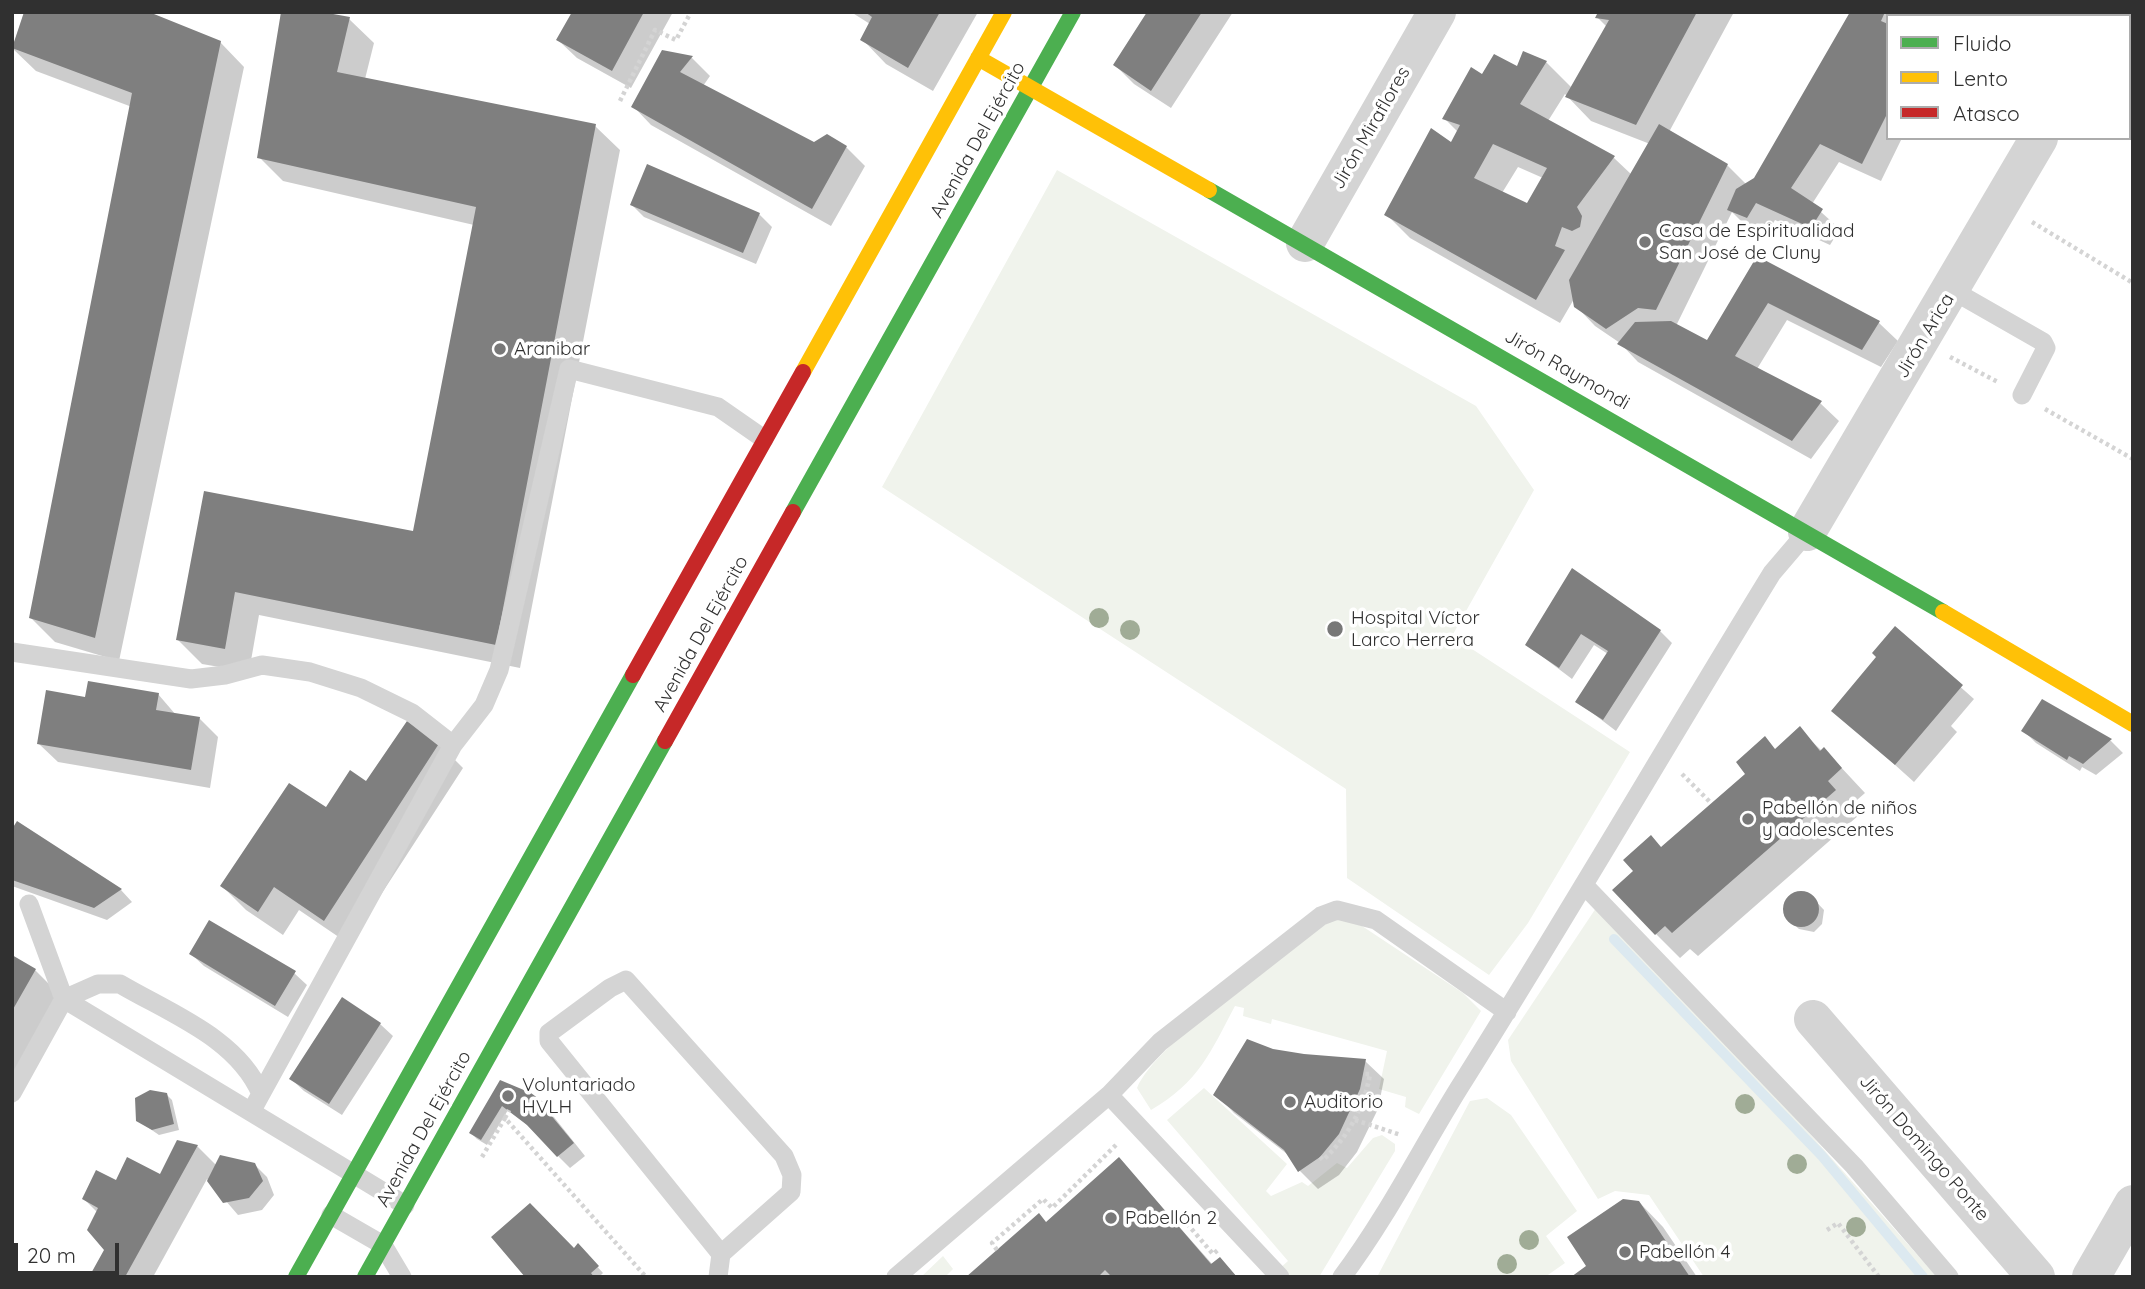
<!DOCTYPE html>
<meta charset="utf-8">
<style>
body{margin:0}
#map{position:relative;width:2145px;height:1289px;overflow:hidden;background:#fff;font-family:Quicksand,sans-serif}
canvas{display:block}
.frame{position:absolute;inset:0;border:14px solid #303030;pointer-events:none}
.legend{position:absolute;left:1886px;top:14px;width:245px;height:126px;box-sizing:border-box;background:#fff;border:2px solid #acacac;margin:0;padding:9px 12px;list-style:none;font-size:21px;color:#303030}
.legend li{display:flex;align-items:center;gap:14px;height:35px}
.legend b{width:35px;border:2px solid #acacac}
.scale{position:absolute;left:14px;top:1243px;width:105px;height:32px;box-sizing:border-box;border:4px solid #303030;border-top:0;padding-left:9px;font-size:21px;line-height:24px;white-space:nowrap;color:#303030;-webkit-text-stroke:5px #fff;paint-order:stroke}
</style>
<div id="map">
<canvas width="2145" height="1289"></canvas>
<div class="frame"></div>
<ul class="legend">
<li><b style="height:9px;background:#4caf50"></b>Fluido</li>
<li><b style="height:9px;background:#ffc107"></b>Lento</li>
<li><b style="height:9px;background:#c62828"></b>Atasco</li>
</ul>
<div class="scale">20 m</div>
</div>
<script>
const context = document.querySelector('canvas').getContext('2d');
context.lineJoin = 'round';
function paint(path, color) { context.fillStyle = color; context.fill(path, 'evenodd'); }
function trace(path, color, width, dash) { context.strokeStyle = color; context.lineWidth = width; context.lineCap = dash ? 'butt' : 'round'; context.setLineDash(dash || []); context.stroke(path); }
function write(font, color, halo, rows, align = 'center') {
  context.font = font + ' Quicksand,sans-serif'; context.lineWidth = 7; context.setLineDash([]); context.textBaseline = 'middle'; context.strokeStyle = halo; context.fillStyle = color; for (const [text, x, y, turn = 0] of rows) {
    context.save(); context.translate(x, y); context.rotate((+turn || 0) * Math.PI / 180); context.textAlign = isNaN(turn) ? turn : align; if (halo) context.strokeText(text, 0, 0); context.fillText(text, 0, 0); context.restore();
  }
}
const green = new Path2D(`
 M1057,170l419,236 58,84 -82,146 178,116 -102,171 -39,52 -142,-97 -1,-89 -464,-302z
 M1596,908l207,218 134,151h-233l-55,-82 -34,-4 -17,8 -87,-138 -3,-21z
 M1332,918l24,4 107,71 18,18 -62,103 -14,-7 1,-10 -27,-8 8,-38 -115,-32 -1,5 -28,-8 1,-8 -9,-2c-25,47 -36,76 -84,104l-14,-22c19,-46 151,-136 195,-170z
 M1204,1088l83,76 -21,27 5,5 31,-14 6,4 29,-23 10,5 26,-30 9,-3 13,9v7l-76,126h-49l18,-16 -121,-141z
 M1487,1098l24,17 66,96 -31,25 19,27 -20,14h-168l93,-176z
 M943,1256l10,13 -8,8h-24z`);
const shadow = new Path2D(`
 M26,12l194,30 24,25 -125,594 -64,-19 -24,-24 101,-511 -96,-36 -24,-23z
 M574,12h99l-42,76 -54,-30 -19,-18z
 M851,12h127l-45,79 -47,-27 -24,-25 8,-15z
 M1149,12h84l-62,96 -37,-24 -19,-19z
 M1600,12h134l-65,120 58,33 20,20 9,-5 96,-168h41l3,4h-8v122h14l-21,43 -42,-19 -27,42 28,25 -10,16 -55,-25 -9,16 -18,-8 -16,-16 -56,114 31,17 51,-85 121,65 19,18 -17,26 -94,-47 -30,49 63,34 19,18 -28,38 -173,-97 -18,-19 -25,-17 -19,-20 -2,-7 -14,24 -150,-85 -24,-24 66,-69 6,-13 -14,-14 39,-41 63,-15 26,26 35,-61 -10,-10zM1565,94l26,27 59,23 -18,31 -18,-17 -66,-37zM1518,167l25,11 -16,27 -25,-12z
 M1915,12h20l-1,4h-13z
 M349,19l25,24 -9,36 230,47 25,24 -100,518 -261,-53 -10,57 -47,-8 -25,-25 28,-146 209,40 60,-308 -191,-44 -24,-24z
 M663,52l29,6 18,18 -7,10 111,58 32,3 19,19 -34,60 -180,-101 -18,-19z
 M632,205l127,9 13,13 -16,37 -112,-47z
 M1573,571l87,60 12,12 -56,88 -38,-29 30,-48 -14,-9 -22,34 -45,-34z
 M1895,629l79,70 -23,27 6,6 -43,50 -80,-72 44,-52z
 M158,694l18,21 23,3 19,19 -8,51 -152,-26 -19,-18 48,-46z
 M2043,701l68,40 12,12 -27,22 -14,-8 -2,4 -44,-28 -12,-12z
 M1799,729l23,22 2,-2 41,44 -15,13 9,9 -161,141 -8,-7 -10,9 -24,-24 5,-86z
 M439,744l24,24 -114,176 -50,-34 -16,25 -37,-25 -24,-24 144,-103z
 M18,824l103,66 11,12 -25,18 -95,-34v-54z
 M1795,893l14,1 15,16 -2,14 -8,8 -15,-3 -15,-13 1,-14z
 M191,954l103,19 13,12 -19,32 -84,-51z
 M12,957l23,13 24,24 -47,84z
 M380,1024l13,12 -51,79 -38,-24 -13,-12z
 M1365,1061l19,18 -6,30 -21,43 -18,23 -21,14 -19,-19 -8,-13 -57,-44 -18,-19z
 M501,1082l45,25 39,49 -15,12 -47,-47 -15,-11 -21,35 -10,-6 -6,-6z
 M166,1094l6,6 7,30 -20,5 -22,-15z
 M197,1146l20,20 37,-2 13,13 7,18 -12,15 -24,5 -31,-36 -54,98h-62l15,-28 -8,-36 -14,-14 32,-17 45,-6z
 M1119,1159l94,106 7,-6 17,18h-268l77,-54z
 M1639,1202l24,25 34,50h-123l14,-10z
 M574,1250l10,2 19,21 -4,4h-72z`);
const stream = new Path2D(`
 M1614,939l208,217 101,121`);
const building = new Path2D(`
 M24,12h125l72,29 -126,597 -66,-20 103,-525 -120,-45z
 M281,12h41l28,5 -13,55 259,52 -100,521 -261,-53 -10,57 -49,-9 28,-149 209,40 63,-324 -219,-49z
 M572,12h72l-32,59 -56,-31z
 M865,12h75l-32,56 -48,-28 12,-23z
 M1147,12h55l-51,79 -38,-26z
 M1598,12h99l-61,113 -71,-28 44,-77 -14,-2z
 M1850,12h35l-4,9 7,3v88l-26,52 -42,-20 -29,44 32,21 -12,19 -55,-25 -9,15 -20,-8 9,-21 18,-11z
 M662,50l31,6 -13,16 134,70 13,-8 20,12 -35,63 -181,-102z
 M1523,51l24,10 -27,43 95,52 -38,51 5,9 -2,11 -8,4 -10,-4 -7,19 10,4 -29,50 -152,-85 47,-87 20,14 9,-17 -18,-6 29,-52 11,7 12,-20 23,12zM1493,144l54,24 -20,35 -53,-25z
 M1659,124l69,40 -72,146 -18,-2 -32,21 -32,-22 -5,-27z
 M647,164l113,49 -17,40 -113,-48z
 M1757,256l123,65 -18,29 -94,-47 -33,53 87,45 -30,40 -175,-97 18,-22 36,-1 36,19z
 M1572,568l89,62 -58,90 -28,-18 33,-51 -27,-17 -22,34 -34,-23z
 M1895,626l68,59 -68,80 -64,-54 45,-54 -4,-4z
 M88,681l71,12 -3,17 44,7 -9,53 -154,-26 9,-54 39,7z
 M2042,699l70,40 -29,25 -14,-8 -2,4 -46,-29z
 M407,721l33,21 -116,179 -50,-34 -16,25 -38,-26 69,-103 37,24 24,-37 16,11z
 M1800,726l20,25 4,-4 18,21 -14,13 8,9 -164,143 -7,-7 -10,9 -43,-45 21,-19 -10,-11 28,-25 10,12 84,-73 -9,-12 29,-26 10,13z
 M17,821l105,68 -28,19 -82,-28v-51z
 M1783 909a18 18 0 1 1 36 0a18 18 0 1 1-36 0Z
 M209,920l87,51 -21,35 -86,-52z
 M12,955l24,14 -24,42z
 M342,997l39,26 -52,81 -40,-25z
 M1247,1039l26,10 31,5 62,5 -6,30 -21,45 -19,23 -22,15 -14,-22 -71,-55z
 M500,1080l31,13 16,12 -2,3 29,35 -17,14 -30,-32 -25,-19 -21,34 -12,-7z
 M150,1090l17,3 7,31 -22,6 -16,-9 -1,-23z
 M177,1140l21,5 -73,132h-36l15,-27 -17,-20 11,-22 -16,-9 14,-29 20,10 11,-23 33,17z
 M220,1155l35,8 8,18 -14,17 -26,5 -16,-22z
 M1119,1157l92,107 9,-7 17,20h-125l-7,-7 -7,7h-132l73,-64 7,9z
 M1623,1199l16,2 51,76h-119l15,-11 -19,-29z
 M530,1203l44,45 4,-5 21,23 -8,7 3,4h-69l-34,-40z`);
const path = new Path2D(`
 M620,101l35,-71 21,10 15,-28
 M2032,222l101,61
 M1950,357l48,25
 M2045,409l88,50
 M1682,774l29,29
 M505,1118l4,-8
 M1355,1120l46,15
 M482,1157l23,-39 141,159
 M1320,1157l3,3c25,-23 41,-52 47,-86h-7
 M1178,1213l35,41 6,-5
 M1827,1230l11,-7 41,54
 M997,1250l-5,-7 51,-44 9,9 66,-65`);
const lane = new Path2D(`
 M1952,290l91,52 3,6 -24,47
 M12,652l179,27 34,-4 37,-10 48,7 51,16 51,25 41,32
 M1585,886l269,280 95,111
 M64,999l341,206
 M64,999l34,-15h22c51,30 117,54 141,110
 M12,1093l52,-94 -35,-95
 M1109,1095l51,-53 161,-126 16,-6 39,10 131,92
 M251,1112l202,-367 31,-40 15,-35 70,-301 149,38 46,32
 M331,1215l52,30 19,32
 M718,1277l3,-23 70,-62 1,-17 -8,-19 -158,-176 -16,8 -61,45v8l172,213
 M896,1277l213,-182 171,182
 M1342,1277c45,-60 78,-126 117,-189 107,-170 208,-344 313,-515l35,-41`);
const street = new Path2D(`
 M2111,16l2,-4
 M1305,243l132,-231
 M1807,532l232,-394
 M1813,1019l223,258
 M2091,1277l42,-73`);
const fast = new Path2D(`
 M1209,190l734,422
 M793,512l280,-500
 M296,1277l337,-602
 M365,1277l300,-536`);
const slow = new Path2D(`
 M978,58l231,132
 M803,372l201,-360
 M1943,612l190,112`);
const jam = new Path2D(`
 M633,675l170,-303
 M665,741l128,-229`);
const trees = [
 [1099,618],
 [1130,630],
 [1745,1104],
 [1797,1164],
 [1856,1227],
 [1529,1240],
 [1507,1264]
];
const markers = [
 [1645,242,7,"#787878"],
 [500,349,7,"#787878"],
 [1335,629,9,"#787878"],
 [1748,819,7,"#787878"],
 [508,1096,7,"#787878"],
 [1290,1102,7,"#787878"],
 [1111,1218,7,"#787878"],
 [1625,1252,7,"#787878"]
];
const streetNames = [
 ["Jirón Miraflores",1371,128,-60],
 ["Avenida Del Ejército",978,140,-61],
 ["Jirón Arica",1925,336,-59],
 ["Jirón Raymondi",1567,370,30],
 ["Avenida Del Ejército",701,634,-61],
 ["Avenida Del Ejército",424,1129,-61],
 ["Jirón Domingo Ponte",1924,1148,49]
];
const poiNames = [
 ["Casa de Espiritualidad",1659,231],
 ["San José de Cluny",1659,253],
 ["Aranibar",514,349],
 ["Hospital Víctor",1351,618],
 ["Larco Herrera",1351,640],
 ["Pabellón de niños",1762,808],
 ["y adolescentes",1762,830],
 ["Voluntariado",522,1085],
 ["HVLH",522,1107],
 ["Auditorio",1304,1102],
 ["Pabellón 2",1125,1218],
 ["Pabellón 4",1639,1252]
];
paint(green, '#f0f3ec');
paint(shadow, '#0003');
trace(stream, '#dce9f0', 10);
paint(building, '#7f7f7f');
trace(path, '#d4d4d4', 4.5, [3.5, 3.5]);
trace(lane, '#d4d4d4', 19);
trace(street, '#d4d4d4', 38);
trace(fast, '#4caf50', 16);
trace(slow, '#ffc107', 16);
trace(jam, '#c62828', 16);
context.fillStyle = '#a0ac96';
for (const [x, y] of trees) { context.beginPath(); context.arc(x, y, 10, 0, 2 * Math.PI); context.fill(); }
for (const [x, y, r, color] of markers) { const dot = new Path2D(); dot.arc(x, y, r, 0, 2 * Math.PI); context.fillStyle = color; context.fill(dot); trace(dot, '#fff', 2.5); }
write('19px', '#303030', '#fff', streetNames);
write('19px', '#303030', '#fff', poiNames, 'left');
</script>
